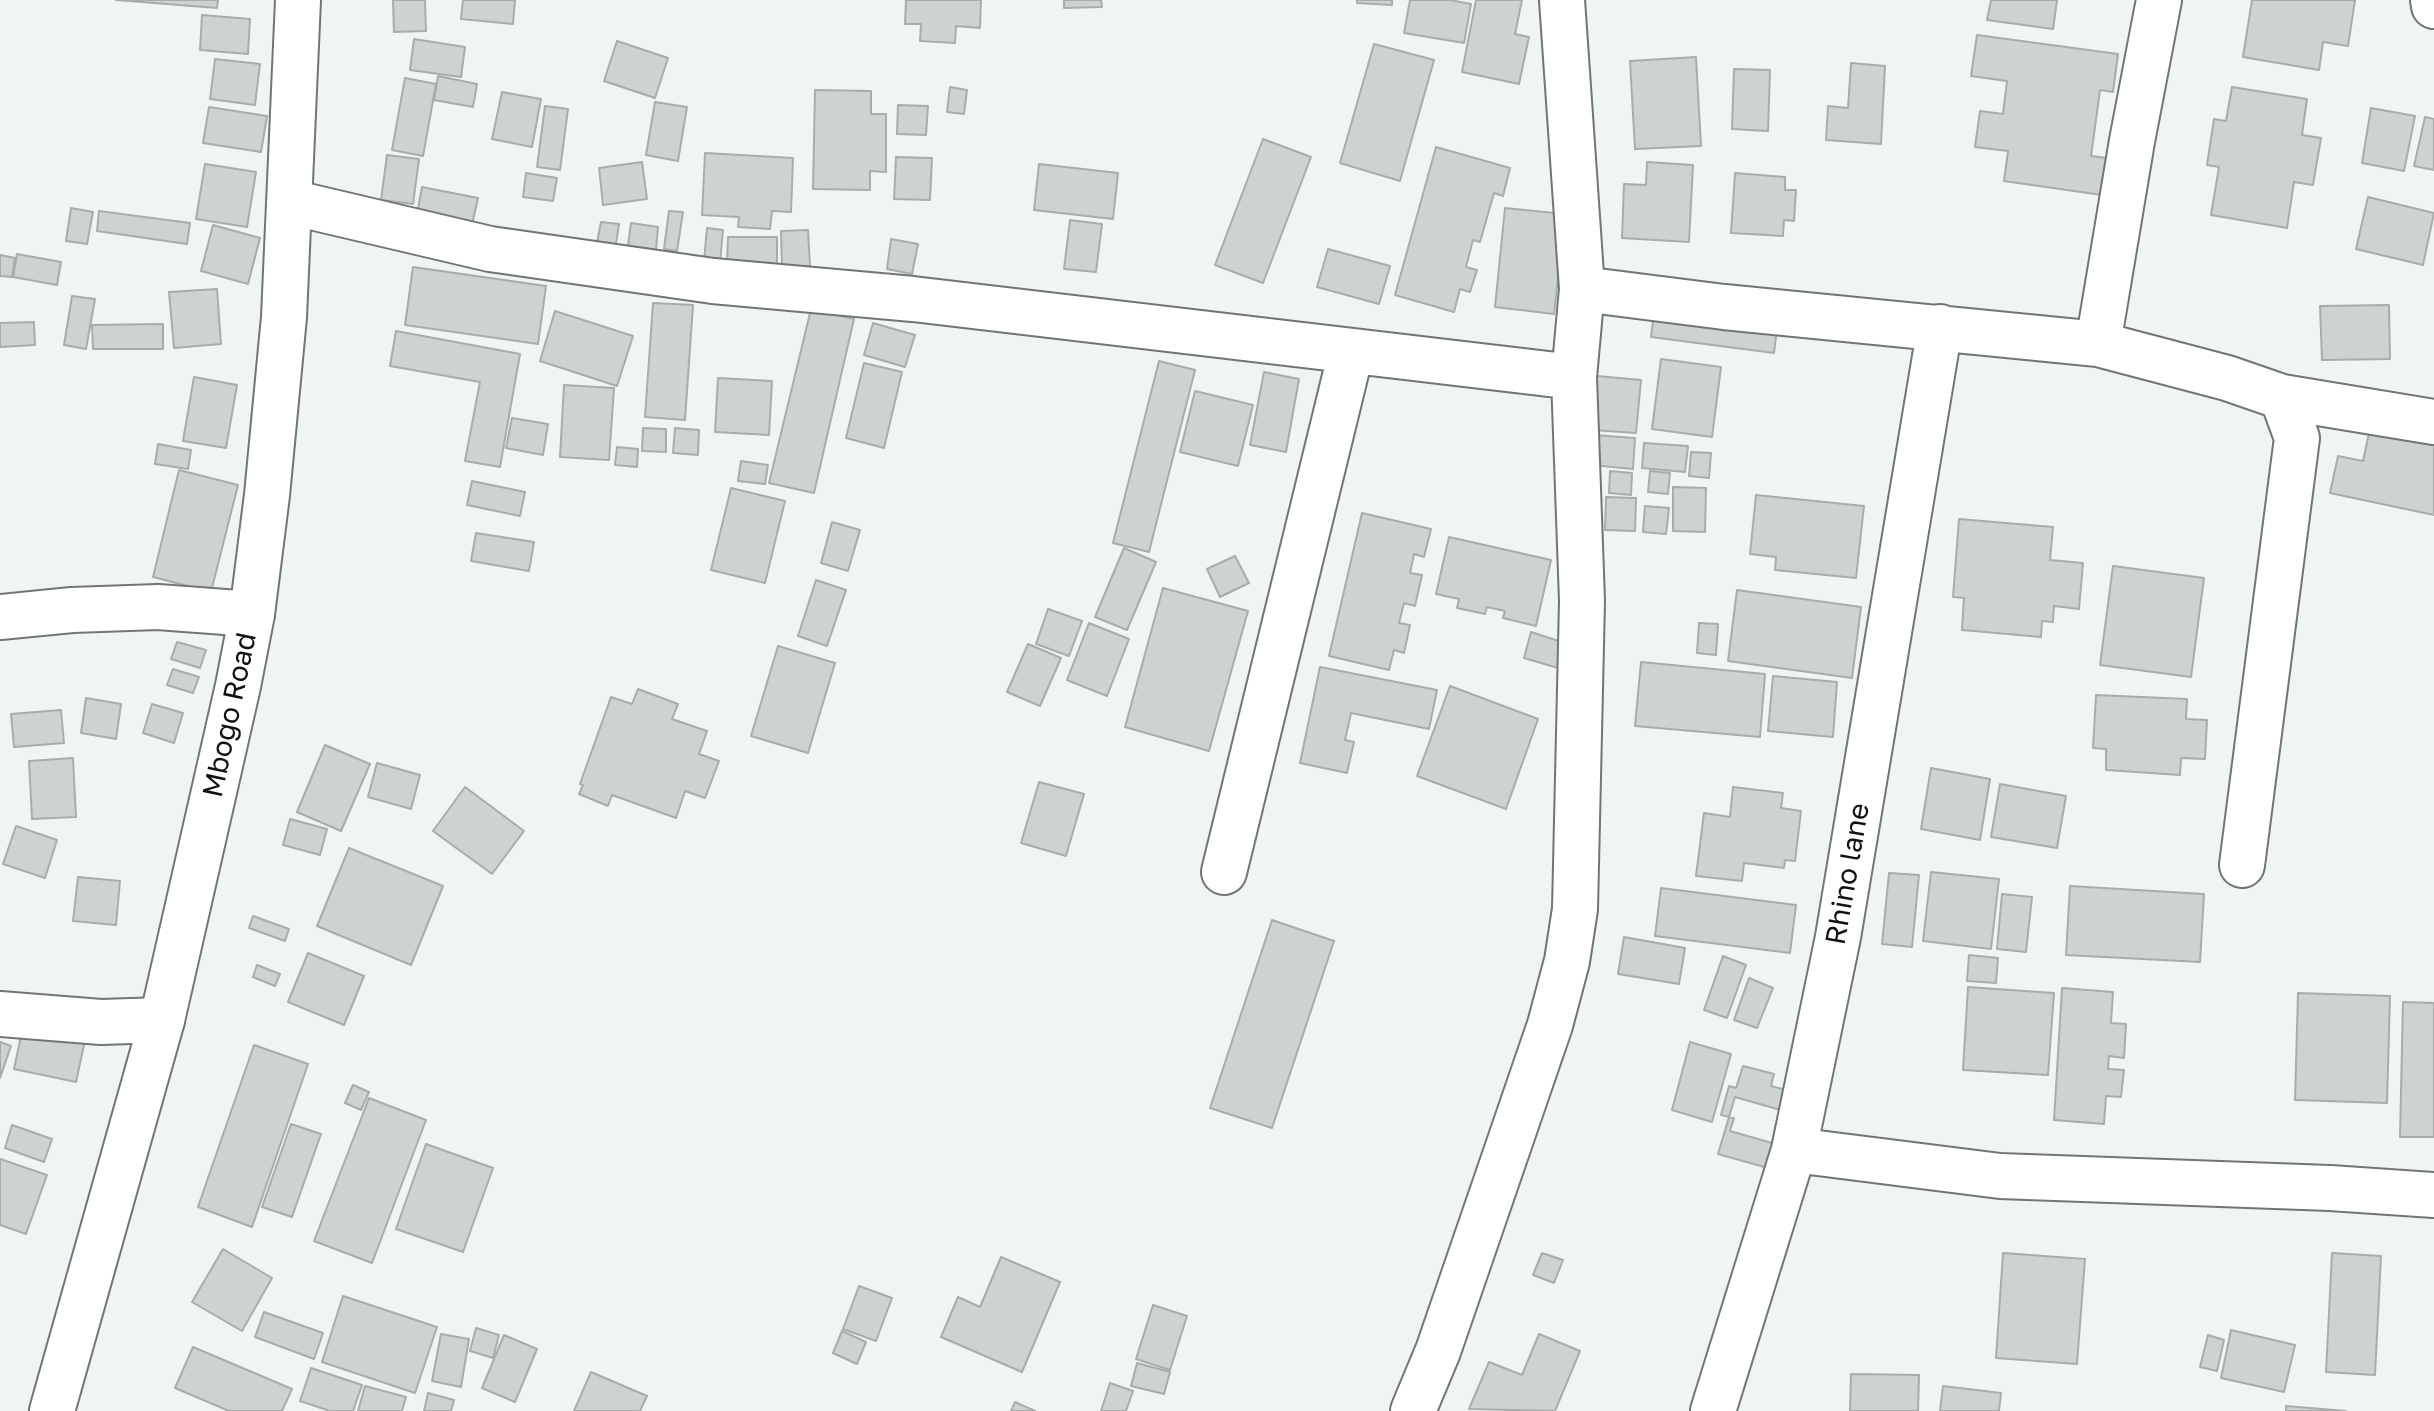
<!DOCTYPE html>
<style>
body{margin:0}
canvas{display:block;background:#eff5f2}
</style>
<canvas width="2434" height="1411"></canvas>
<script>
const context = document.querySelector('canvas').getContext('2d');
context.lineJoin = 'round';
function paint(path, color) { context.fillStyle = color; context.fill(path, 'evenodd'); }
function trace(path, color, width, dash) { context.strokeStyle = color; context.lineWidth = width; context.lineCap = dash ? 'butt' : 'round'; context.setLineDash(dash || []); context.stroke(path); }
function write(font, color, halo, rows, align = 'center') {
  context.font = font + ' "Golos Text",sans-serif'; context.lineWidth = 6; context.setLineDash([]); context.textBaseline = 'middle'; context.strokeStyle = halo; context.fillStyle = color; for (const [text, x, y, turn = 0] of rows) {
    context.save(); context.translate(x, y); context.rotate((+turn || 0) * Math.PI / 180); context.textAlign = isNaN(turn) ? turn : align; if (halo) context.strokeText(text, 0, 0); context.fillText(text, 0, 0); context.restore();
  }
}
const building = new Path2D(`
 M116,0h102l-1,8z
 M393,0h32l1,31 -32,1z
 M463,0h52l-2,24 -52,-5z
 M906,0h75l-1,28 -24,-2 -1,17 -35,-2 1,-17h-16z
 M1064,0h37l1,7 -38,1z
 M1357,0h35v5l-35,-2z
 M1410,0h40l21,4 -7,39 -60,-10z
 M1476,0h46l-7,34 14,3 -10,47 -57,-12z
 M1991,0h66l-4,29 -66,-9z
 M2252,0h103l-7,46 -25,-4 -4,28 -76,-13z
 M202,15l48,4 -2,35 -48,-4z
 M1977,35l141,19 -5,38 -13,-2 -9,66 16,2 -5,37 -98,-14 4,-30 -33,-4 5,-36 23,3 4,-33 -36,-5z
 M414,39l51,8 -4,30 -51,-7z
 M617,41l51,17 -13,40 -51,-17z
 M1374,44l60,16 -34,121 -60,-18z
 M1696,57l5,89 -66,3 -5,-88z
 M215,59l45,5 -5,41 -45,-6z
 M1851,63l34,3 -4,78 -55,-4 2,-34 20,2z
 M1734,69l36,1 -2,61 -36,-2z
 M438,76l39,8 -4,23 -39,-7z
 M405,78l31,6 -13,72 -31,-6z
 M950,87l17,3 -3,24 -17,-2z
 M2232,87l75,12 -5,36 19,3 -8,47 -19,-3 -7,46 -76,-13 8,-48 -12,-2 7,-46 12,2z
 M815,90l56,1v23h15v58l-16,-1v19l-57,-1z
 M502,92l39,7 -9,48 -40,-8z
 M655,102l32,5 -9,54 -32,-6z
 M898,105l30,1 -2,29 -29,-1z
 M545,106l23,3 -8,61 -23,-3z
 M209,107l58,9 -6,36 -58,-9z
 M2371,108l44,8 -11,55 -42,-8z
 M2425,117l9,2v51l-20,-4z
 M1263,139l48,18 -48,126 -48,-18z
 M1436,147l74,21 -7,28 -9,-3 -14,49 -7,-2 -7,27 11,3 -7,22 -10,-3 -6,23 -59,-17z
 M705,153l88,5 -2,54 -19,-1 -2,18 -32,-2 1,-10 -37,-2z
 M387,155l32,4 -6,45 -32,-4z
 M896,157l36,1 -2,42 -36,-1z
 M642,162l5,37 -44,6 -4,-37z
 M1647,162l46,3 -4,77 -67,-4 2,-54 22,1z
 M205,164l51,8 -9,55 -51,-8z
 M1039,164l79,9 -5,46 -79,-9z
 M526,173l31,5 -4,23 -30,-4z
 M1735,173l50,4v13h11l-2,31 -10,-1 -1,16 -52,-3z
 M422,187l56,11 -6,27 -55,-11z
 M2368,197l66,16 -11,52 -67,-16z
 M71,208l22,4 -6,32 -21,-3z
 M1505,208l60,6 -11,100 -59,-7z
 M99,211l91,12 -3,21 -90,-13z
 M669,211l14,1 -6,39 -13,-2z
 M1070,220l32,4 -6,48 -32,-3z
 M601,222l18,2 -4,26 -19,-2z
 M631,223l27,4 -2,23 -28,-4z
 M213,225l47,13 -12,46 -47,-13z
 M707,228l16,2 -3,33 -16,-2z
 M808,230l2,36 -28,1 -1,-36z
 M728,237h49v27l-50,-1z
 M891,239l27,5 -6,30 -25,-5z
 M1328,249l62,17 -11,38 -62,-17z
 M17,254l44,8 -4,23 -44,-8z
 M0,255l15,3 -3,19 -12,-1z
 M413,267l133,19 -8,58 -133,-19z
 M217,289l4,55 -47,4 -5,-56z
 M72,296l23,3 -9,50 -22,-4z
 M653,303l40,2 -8,115 -40,-3z
 M1655,305l123,16 -4,32 -123,-16z
 M2389,305l1,54 -68,1 -2,-54z
 M811,309l43,10 -40,174 -45,-10z
 M555,311l78,25 -16,50 -77,-25z
 M34,322l1,23 -35,2v-24z
 M873,323l42,12 -10,32 -41,-12z
 M163,324v25h-70l-1,-24z
 M396,331l124,23 -20,113 -35,-6 15,-79 -90,-16z
 M1661,359l60,8 -9,70 -60,-8z
 M1159,361l36,9 -46,182 -36,-9z
 M864,363l38,9 -18,76 -38,-10z
 M1264,372l35,7 -13,73 -36,-7z
 M1597,376l44,4 -5,53 -43,-3z
 M194,377l43,8 -11,63 -43,-7z
 M718,378l54,3 -3,54 -54,-3z
 M564,385l50,3 -5,72 -49,-3z
 M1195,391l58,14 -15,61 -58,-14z
 M512,418l36,6 -5,31 -37,-7z
 M2371,424l63,14v77l-104,-22 8,-37 25,5z
 M643,428l23,1v23l-24,-1z
 M675,428l24,2 -1,25 -25,-2z
 M1594,435l41,3 -2,31 -41,-4z
 M1644,443l44,3 -3,26 -43,-4z
 M158,444l33,6 -3,19 -33,-5z
 M617,447l21,2 -1,18 -22,-2z
 M1691,452l20,1 -2,25 -20,-2z
 M741,461l27,4 -3,19 -27,-3z
 M179,470l59,15 -27,107 -58,-15z
 M1610,471l22,2 -1,22 -22,-2z
 M1650,471l20,2 -2,21 -20,-2z
 M472,481l53,11 -5,24 -53,-11z
 M1673,487l33,1 -1,44 -32,-1z
 M731,488l54,13 -20,82 -54,-13z
 M1756,495l108,11 -8,72 -81,-8 1,-13 -26,-3z
 M1606,497l30,1 -1,33 -30,-1z
 M1645,506l24,2 -3,26 -23,-2z
 M1362,513l69,16 -7,28 -10,-3 -4,19 12,2 -7,31 -11,-3 -5,20 11,2 -6,28 -10,-3 -5,20 -60,-14z
 M1959,519l94,8 -3,33 33,3 -4,46 -25,-3 -1,16 -11,-1 -1,16 -79,-7 2,-32 -11,-1z
 M832,522l28,8 -12,41 -27,-8z
 M476,533l58,9 -5,29 -58,-10z
 M1449,537l102,23 -15,66 -33,-8 2,-7 -18,-4 -2,7 -28,-6 2,-9 -23,-5z
 M1124,548l32,14 -29,68 -32,-13z
 M1235,556l14,27 -29,14 -13,-28z
 M2113,566l91,12 -13,99 -91,-12z
 M816,580l30,10 -19,56 -29,-10z
 M1163,588l85,23 -39,140 -84,-24z
 M1737,590l124,17 -9,71 -124,-17z
 M1048,609l34,12 -13,35 -33,-12z
 M1089,623l40,16 -22,57 -40,-16z
 M1699,623l19,1 -2,31 -19,-2z
 M1531,632l34,11 -7,25 -34,-10z
 M177,642l29,8 -6,18 -29,-9z
 M1028,644l33,14 -21,48 -33,-14z
 M778,646l57,17 -27,90 -57,-17z
 M1641,662l124,12 -5,63 -125,-11z
 M1320,667l117,23 -8,39 -78,-16 -6,27 9,2 -7,31 -47,-10z
 M173,669l26,8 -6,16 -26,-8z
 M1773,676l64,6 -4,55 -65,-6z
 M1450,686l88,33 -32,90 -89,-33z
 M638,689l40,15 -6,15 35,12 -8,23 20,7 -14,37 -20,-7 -9,27 -64,-23 -4,11 -29,-12 4,-9 -3,-1 31,-87 21,7z
 M2096,695l91,4 -1,20 21,1 -2,39 -24,-1 -1,17 -74,-5v-21l-13,-1z
 M86,698l35,6 -5,35 -35,-6z
 M152,704l31,9 -9,30 -31,-10z
 M61,710l3,33 -50,4 -3,-33z
 M325,745l45,19 -29,67 -44,-19z
 M73,758l3,59 -44,2 -3,-58z
 M377,763l43,12 -9,34 -43,-12z
 M1931,768l59,11 -10,61 -59,-11z
 M1039,782l45,12 -18,62 -45,-13z
 M2000,784l66,12 -9,52 -66,-11z
 M465,787l59,44 -32,43 -59,-43z
 M1733,787l50,6 -2,15 20,3 -6,50 -10,-1 -1,8 -40,-5 -2,18 -46,-5 8,-63 26,4z
 M290,819l37,10 -7,26 -37,-10z
 M16,826l41,14 -12,38 -42,-14z
 M349,848l94,38 -32,79 -94,-39z
 M1931,872l68,7 -8,70 -68,-8z
 M1889,873l30,2 -7,72 -30,-3z
 M78,877l42,4 -4,44 -43,-4z
 M2070,886l134,8 -4,68 -134,-7z
 M1661,888l135,17 -6,48 -135,-17z
 M2002,894l30,3 -6,55 -29,-3z
 M253,916l36,13 -4,12 -36,-13z
 M1272,920l62,21 -62,187 -62,-20z
 M1624,937l61,11 -6,36 -61,-10z
 M308,953l56,23 -20,49 -56,-23z
 M1969,955l29,3 -2,25 -29,-2z
 M1723,956l23,9 -19,53 -23,-8z
 M257,965l23,9 -5,12 -22,-9z
 M1749,978l24,10 -16,40 -23,-8z
 M1968,987l86,6 -6,82 -85,-5z
 M2062,988l51,4 -2,31 15,1 -2,34 -15,-2 -1,13 16,1 -3,27 -15,-1 -2,28 -50,-4z
 M2298,993l92,3 -3,107 -92,-3z
 M2403,1002l31,1v134h-34z
 M25,1017l62,14 -11,51 -62,-13z
 M0,1042l11,4 -11,32z
 M1690,1042l41,12 -19,68 -40,-12z
 M254,1045l54,19 -56,163 -54,-20z
 M1743,1066l31,8 -3,12 23,6 -10,34 -8,-2 -4,19 -42,-12 4,-13 -13,-3 8,-29 7,2z
 M353,1085l16,7 -8,18 -16,-7z
 M1735,1097l56,16 -16,57 -57,-16z
 M369,1098l57,22 -54,143 -58,-22z
 M291,1124l30,10 -29,83 -30,-10z
 M12,1125l40,14 -8,23 -39,-14z
 M426,1144l67,24 -30,84 -67,-23z
 M0,1159l47,16 -21,59 -26,-9z
 M223,1249l49,29 -30,53 -50,-29z
 M1542,1253l21,7 -9,23 -21,-8z
 M2003,1253l82,6 -8,105 -81,-6z
 M2332,1253l49,3 -6,119 -49,-3z
 M1001,1257l59,25 -38,90 -81,-35 17,-40 22,10z
 M859,1286l33,12 -16,43 -33,-12z
 M343,1296l94,31 -22,66 -93,-31z
 M1153,1305l34,11 -17,54 -34,-11z
 M264,1312l59,21 -9,26 -59,-22z
 M476,1328l23,7 -6,23 -23,-7z
 M2231,1330l64,15 -11,47 -63,-14z
 M842,1331l24,11 -9,22 -24,-11z
 M441,1334l28,5 -8,48 -29,-6z
 M1539,1334l41,17 -25,60 -86,-2 20,-47 33,13z
 M504,1335l33,14 -22,53 -33,-14z
 M2208,1335l16,5 -7,31 -17,-4z
 M193,1347l99,42 -10,22h-53l-54,-23z
 M1137,1363l33,9 -6,22 -33,-8z
 M311,1368l51,17 -9,26h-23l-30,-10z
 M591,1372l56,24 -7,15h-66z
 M1851,1374l68,1 -1,36h-68z
 M1110,1383l23,8 -7,20h-25z
 M365,1386l41,11 -4,14h-44z
 M1943,1386l58,7 -2,18h-59z
 M428,1393l26,7 -3,11h-27z
 M1015,1402l20,9h-24z
 M2286,1406l60,5h-60z`);
const minor = new Path2D(`
 M2433,0l1,6
 M290,202l200,47 223,32 200,18 661,78
 M1582,289l142,18 374,37 129,34 55,19 15,41 -55,427
 M2098,344l34,-203 27,-141
 M2282,397l152,25
 M0,617l72,-7 86,-3 94,7
 M1224,872l127,-520
 M0,1014l101,8 61,-2
 M1794,1150l206,26 330,12 104,7
 M1413,1411l25,-60 112,-326 17,-64 8,-52 7,-308 -8,-224 8,-88 -20,-289
 M1713,1411l81,-261 44,-213 102,-610`);
const major = new Path2D(`
 M52,1411l110,-391 76,-334 14,-72 15,-119 17,-178 14,-317`);
const streetNames = [
 ["Mbogo Road",230,715,-78],
 ["Rhino lane",1848,874,-80]
];
paint(building, '#cdd3d2');
trace(building, '#a7adac', 2);
trace(minor, '#717674', 48);
trace(major, '#717674', 48);
trace(minor, '#fff', 44);
trace(major, '#fff', 44);
write('28px', '#101212', '#fff', streetNames);
</script>
